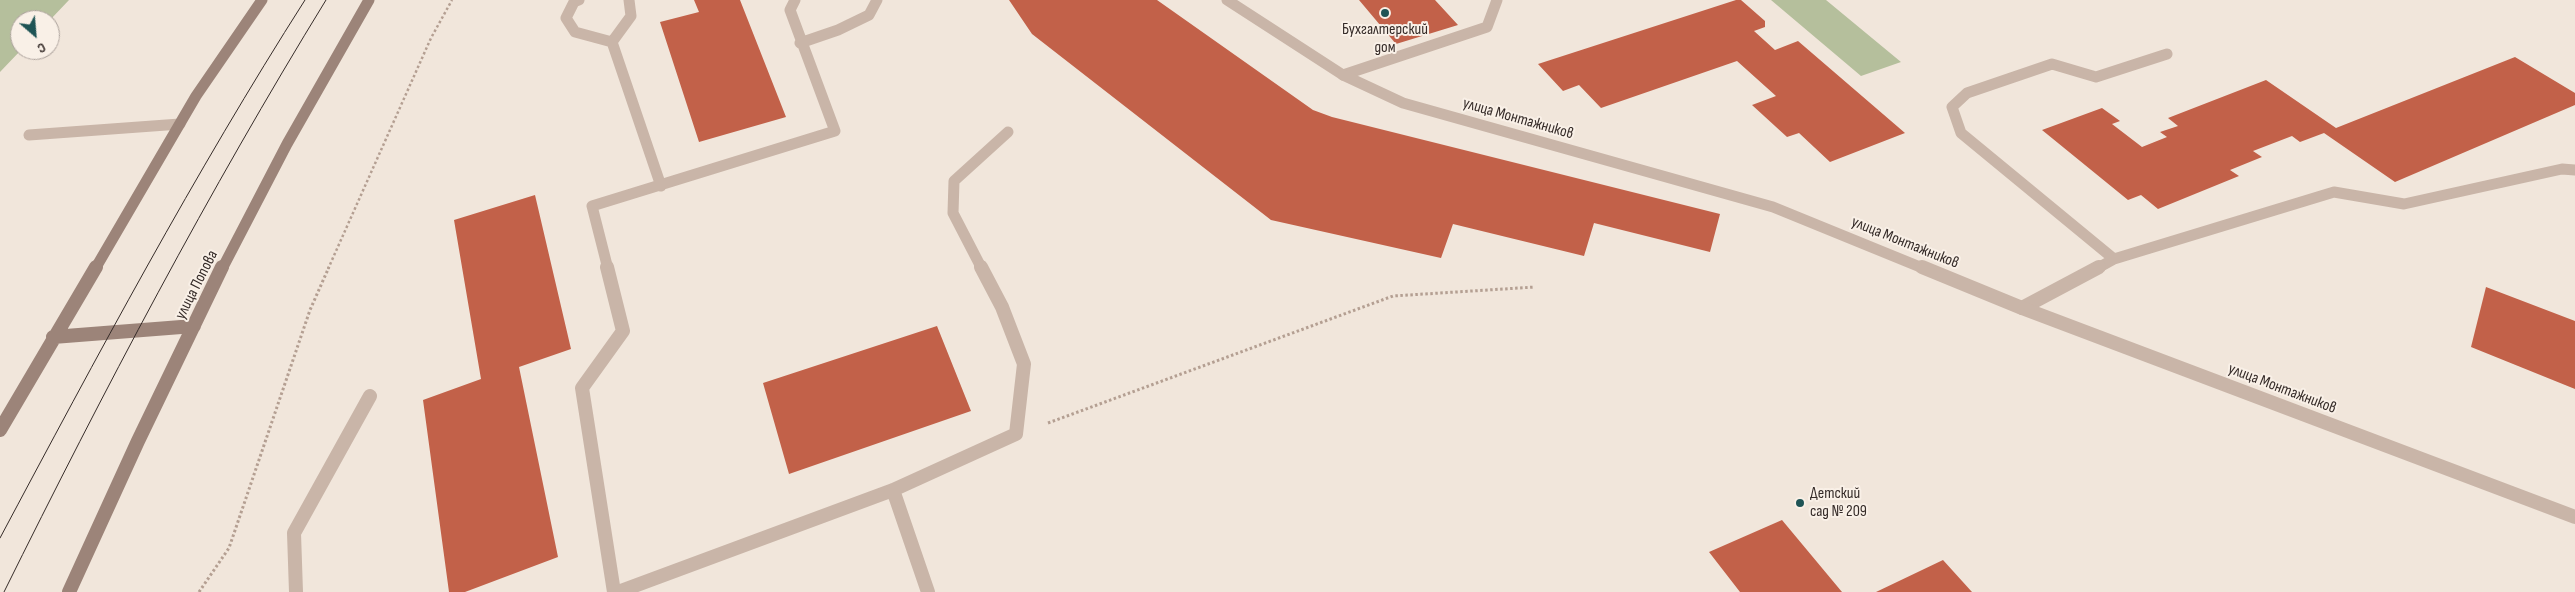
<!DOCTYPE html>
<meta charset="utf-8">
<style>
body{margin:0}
#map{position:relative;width:2575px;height:592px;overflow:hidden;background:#f1e6db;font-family:"Sofia Sans Condensed",sans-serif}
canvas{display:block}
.north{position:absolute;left:10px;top:10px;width:50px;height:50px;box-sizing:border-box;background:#f9f0e7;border:1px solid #aba19b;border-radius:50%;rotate:153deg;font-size:14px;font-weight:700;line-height:20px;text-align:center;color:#352b28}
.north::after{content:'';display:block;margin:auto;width:18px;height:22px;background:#1f5455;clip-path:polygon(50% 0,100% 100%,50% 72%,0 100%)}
</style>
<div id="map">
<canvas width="2575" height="592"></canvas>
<div class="north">С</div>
</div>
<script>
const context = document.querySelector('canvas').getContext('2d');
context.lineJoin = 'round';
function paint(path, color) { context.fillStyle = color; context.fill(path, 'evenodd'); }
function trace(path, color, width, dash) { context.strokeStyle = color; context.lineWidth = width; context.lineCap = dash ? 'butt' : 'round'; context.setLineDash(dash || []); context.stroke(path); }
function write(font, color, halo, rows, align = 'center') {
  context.font = font + ' "Sofia Sans Condensed",sans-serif'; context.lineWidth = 4; context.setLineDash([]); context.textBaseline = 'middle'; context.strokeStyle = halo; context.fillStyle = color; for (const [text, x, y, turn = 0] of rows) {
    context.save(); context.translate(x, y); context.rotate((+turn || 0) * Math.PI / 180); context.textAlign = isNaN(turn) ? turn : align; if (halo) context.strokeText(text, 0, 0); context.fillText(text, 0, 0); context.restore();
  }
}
const green = new Path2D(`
 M0,0h69l-19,20h-30l1,30 -21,22z
 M1771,0h55l75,62 -40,14z`);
const building = new Path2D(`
 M694,0h46l46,117 -87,25 -39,-120 39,-10z
 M1009,0h148l156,110 19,7 388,97 -10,38 -116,-29 -10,33 -131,-32 -12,34 -170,-38 -239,-186z
 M1359,0h76l23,25 -62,19z
 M1736,0h5l24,21v6l-11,4 21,19 23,-9 107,92 -75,29 -31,-29 -12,4 -35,-32 24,-9 -39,-35 -136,47 -22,-23 -16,6 -25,-27z
 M2515,57l60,36v12l-180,77 -71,-49 -24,9 -8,-6 -39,15 9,6 -32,13 9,6 -81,33 -17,-14 -13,5 -86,-70 60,-22 18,13 -8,3 30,23 25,-10 -7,-5 18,-6 -10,-8 98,-38 70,48z
 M535,195l36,154 -52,18 39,190 -93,35h-16l-26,-192 58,-21 -27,-159z
 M2486,287l89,34v68l-104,-42z
 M937,326l34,85 -182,63 -26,-91z
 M1782,520l60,72h-102l-31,-40z
 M1943,560l29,32h-96z`);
const pathFar1 = new Path2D(`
 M328,269l103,-231 21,-38`);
const path = new Path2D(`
 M1048,423l345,-127 142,-9
 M199,592l30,-44 81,-238 19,-43`);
const laneFar1 = new Path2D(`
 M579,0l-5,2 -8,16 9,14 37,10
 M612,42l49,144
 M612,42l19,-26 -2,-16
 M800,43l38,-13 31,-15 8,-15
 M1343,75l144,-48 10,-27
 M29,135l151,-11
 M2114,259l220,-67 70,12 158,-35 13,1
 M608,269l-16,-63 243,-75 -45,-121 5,-10
 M982,269l-29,-56 1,-32 54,-49
 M2096,269l18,-10 -153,-126 -9,-26 15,-14 85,-29 44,13 71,-23`);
const lane = new Path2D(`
 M607,267l16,64 -41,57 32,204
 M2022,308l77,-41
 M893,490l35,102
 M296,592l-2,-59 76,-137
 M618,592l275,-102 123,-56 8,-70 -22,-57 -21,-40`);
const streetFar1 = new Path2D(`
 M1227,0l116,75 60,28 370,104 152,62`);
const street = new Path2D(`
 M1922,267l100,41 553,209`);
const secondaryFar1 = new Path2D(`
 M95,269l101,-173 66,-96
 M222,269l65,-125 82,-144`);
const secondary = new Path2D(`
 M53,337l141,-11
 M0,430l96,-163
 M69,592l69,-151 84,-174`);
const tram = new Path2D(`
 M0,538c97,-182 194,-364 305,-538
 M4,592c100,-202 204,-400 322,-592`);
const markers = [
 [1385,13,5,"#1f5455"],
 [1800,503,5,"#1f5455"]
];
const poiNames = [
 ["Бухгалтерский",1385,30],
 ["дом",1385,48],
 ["Детский",1810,494,"left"],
 ["сад № 209",1810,512,"left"]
];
const streetNames = [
 ["улица Монтажников",1518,119,16],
 ["улица Монтажников",1905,243,22],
 ["улица Попова",197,285,-63],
 ["улица Монтажников",2282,389,21]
];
paint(green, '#b5bf9c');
paint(building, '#c26149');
trace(pathFar1, '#b49f92', 2.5, [2.5, 2.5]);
trace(path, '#b49f92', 3, [2.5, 2.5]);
trace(laneFar1, '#c9b5a8', 11);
trace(lane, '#c9b5a8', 14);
trace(streetFar1, '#c9b5a8', 11);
trace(street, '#c9b5a8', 14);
trace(secondaryFar1, '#9c8479', 11);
trace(secondary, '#9c8479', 14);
trace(tram, '#352b28', 1);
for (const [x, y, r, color] of markers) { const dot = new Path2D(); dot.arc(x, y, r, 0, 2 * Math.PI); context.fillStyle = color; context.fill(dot); trace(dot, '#f9f0e7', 2); }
write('16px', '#352b28', '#f9f0e7', poiNames);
write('16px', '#352b28', '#f9f0e7', streetNames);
</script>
